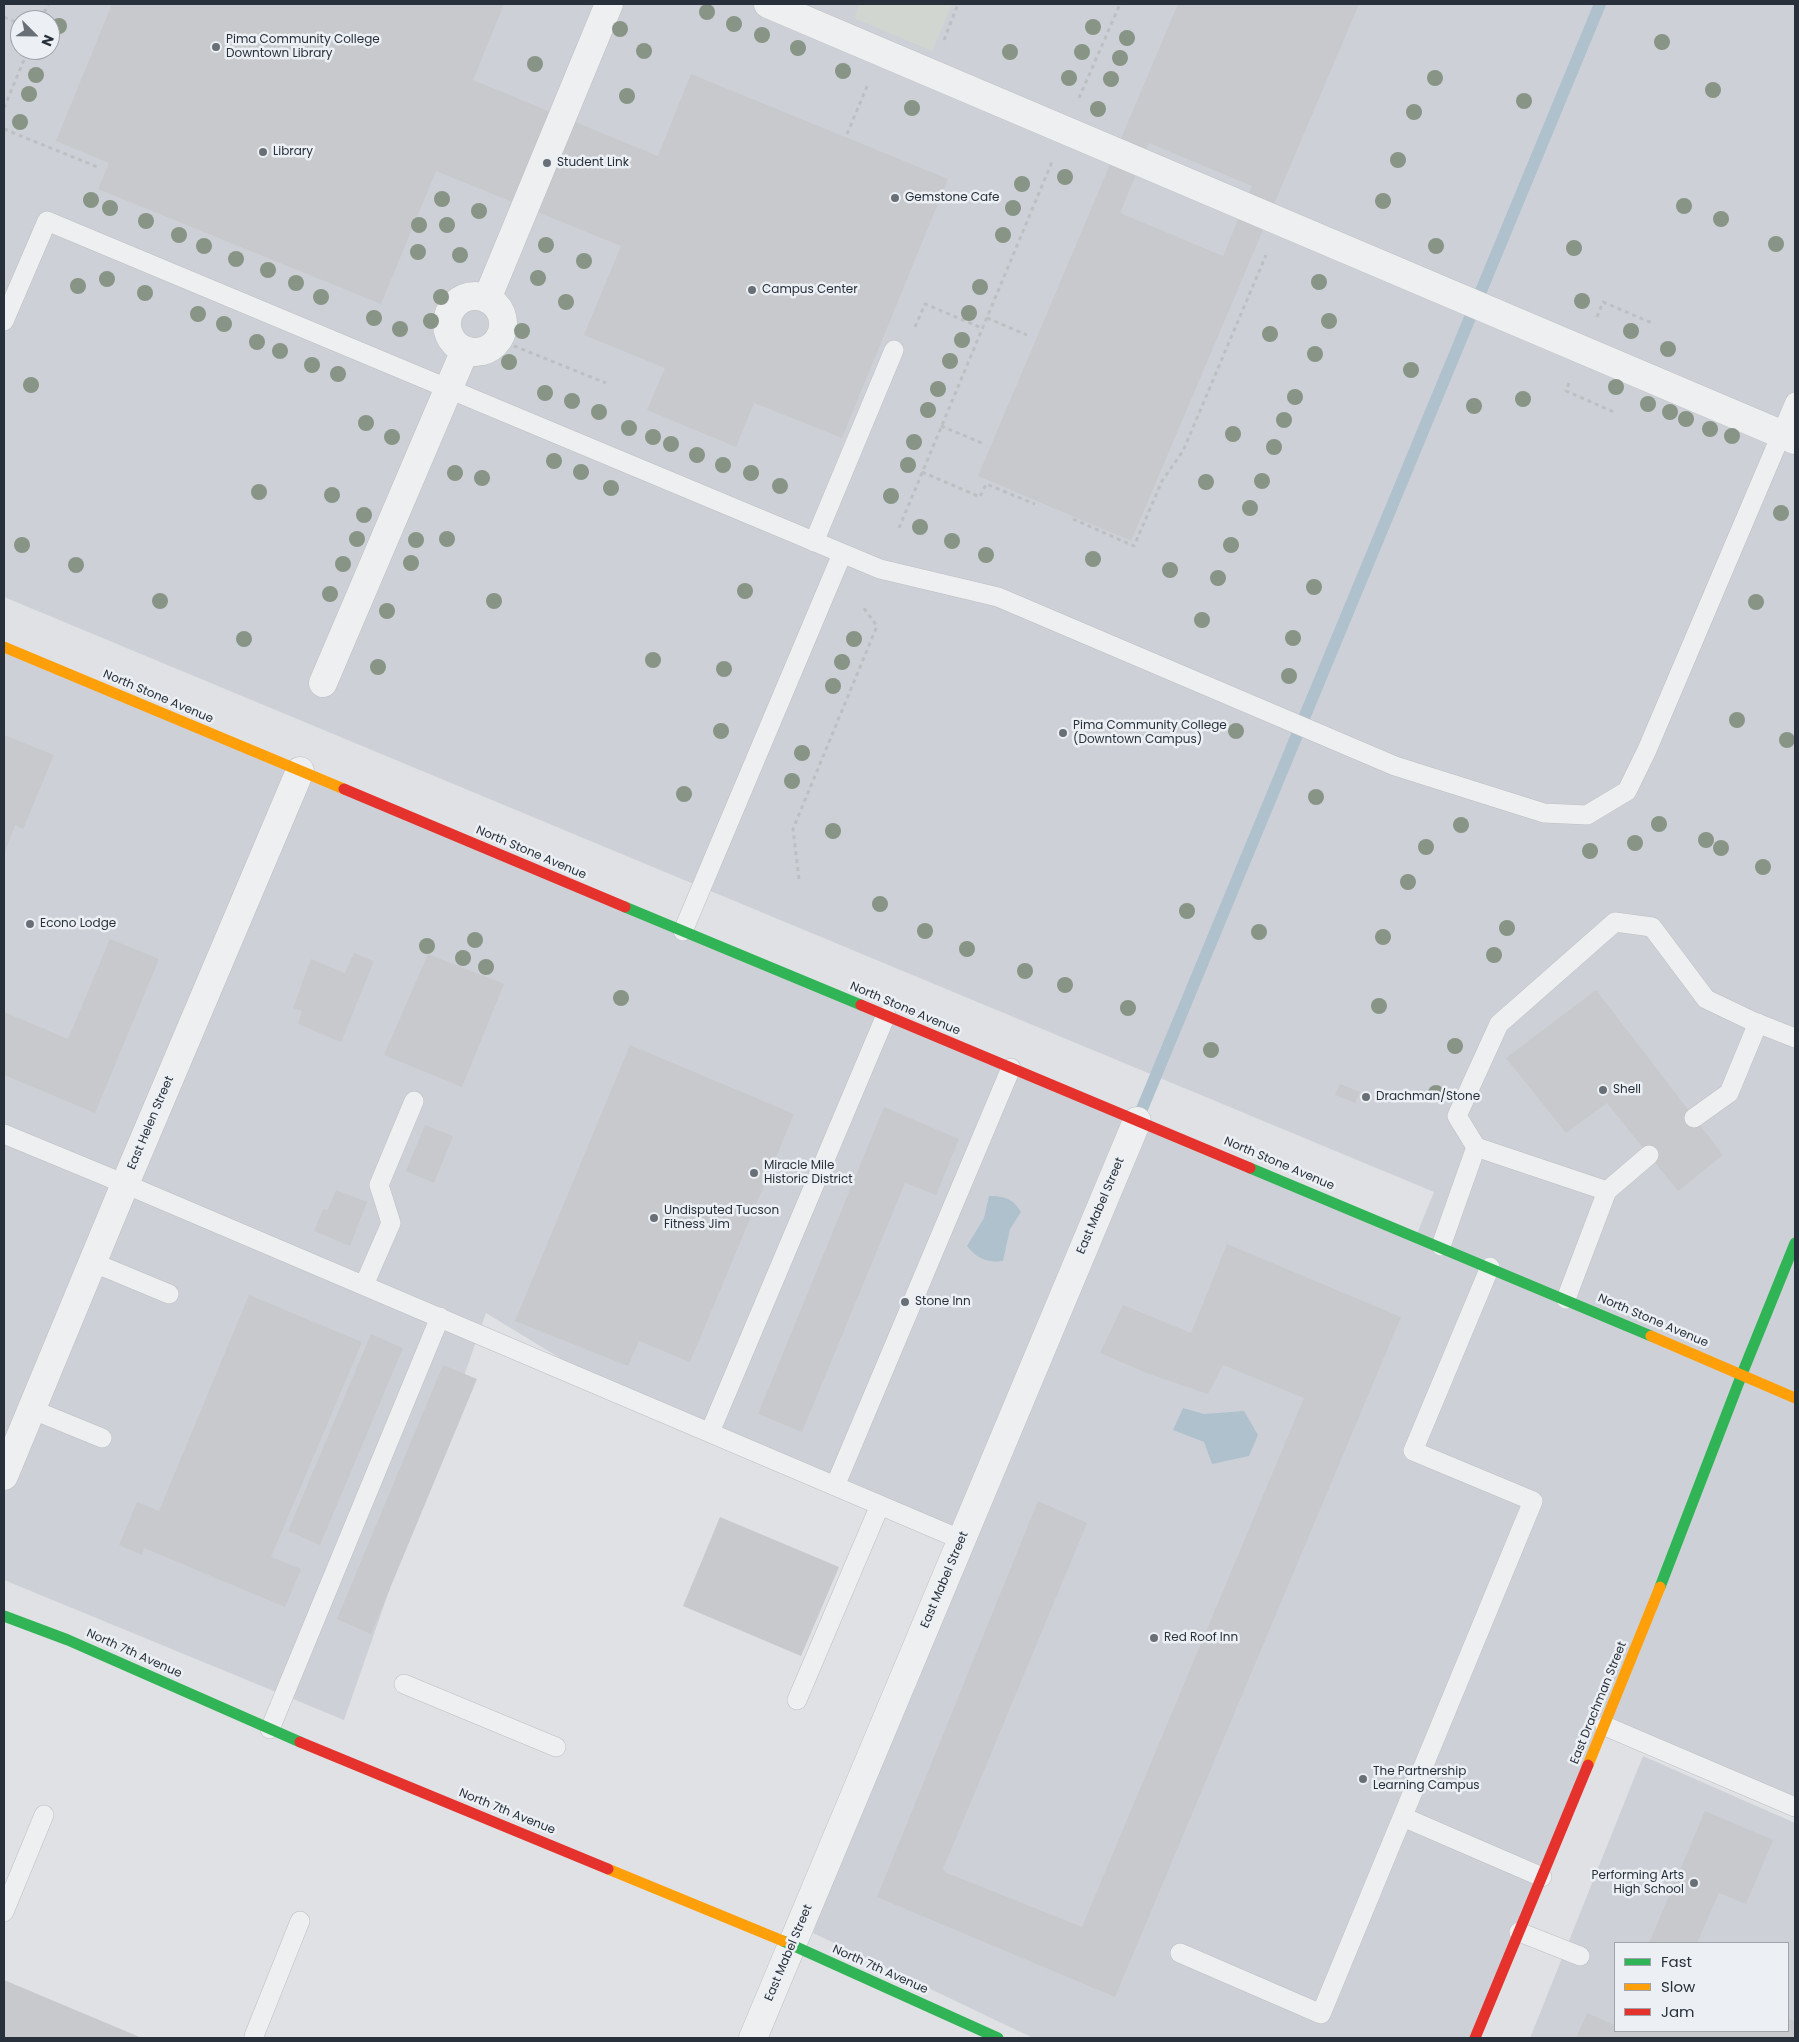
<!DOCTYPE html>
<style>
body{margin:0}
#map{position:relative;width:1799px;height:2042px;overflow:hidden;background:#dfe1e4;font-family:Poppins,sans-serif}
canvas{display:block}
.frame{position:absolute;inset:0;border:5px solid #28313b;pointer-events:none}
.legend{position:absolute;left:1614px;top:1942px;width:175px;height:90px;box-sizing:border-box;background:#ecf0f4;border:1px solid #9ea4aa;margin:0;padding:6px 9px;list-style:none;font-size:15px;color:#28313b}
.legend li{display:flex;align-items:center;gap:10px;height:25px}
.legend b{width:25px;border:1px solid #9ea4aa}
.north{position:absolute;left:10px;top:10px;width:50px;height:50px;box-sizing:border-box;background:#ecf0f4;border:1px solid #9ea4aa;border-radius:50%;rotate:113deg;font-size:14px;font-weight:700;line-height:20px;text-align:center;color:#28313b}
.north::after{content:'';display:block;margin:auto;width:18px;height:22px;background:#686f76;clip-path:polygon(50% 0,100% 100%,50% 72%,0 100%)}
</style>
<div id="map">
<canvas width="1799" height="2042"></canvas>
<div class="frame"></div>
<ul class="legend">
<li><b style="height:6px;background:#30b455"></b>Fast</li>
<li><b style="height:6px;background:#ff9f0a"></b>Slow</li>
<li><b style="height:6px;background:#e5322d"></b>Jam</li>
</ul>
<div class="north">N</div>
</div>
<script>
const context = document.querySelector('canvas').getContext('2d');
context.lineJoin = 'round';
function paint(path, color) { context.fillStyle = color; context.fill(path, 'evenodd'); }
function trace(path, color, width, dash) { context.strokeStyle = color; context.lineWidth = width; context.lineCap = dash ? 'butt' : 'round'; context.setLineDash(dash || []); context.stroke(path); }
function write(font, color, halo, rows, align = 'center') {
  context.font = font + ' Poppins,sans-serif'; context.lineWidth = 5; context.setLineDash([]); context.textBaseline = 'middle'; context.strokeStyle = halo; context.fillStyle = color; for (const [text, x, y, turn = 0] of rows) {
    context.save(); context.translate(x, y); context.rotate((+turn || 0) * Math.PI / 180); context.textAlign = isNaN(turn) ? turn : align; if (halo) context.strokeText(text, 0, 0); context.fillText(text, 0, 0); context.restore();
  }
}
const built = new Path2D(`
 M4,4h1791v1803l-190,-81 -130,312h-442l-220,-105 68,-199 81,-194 -348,-149 -128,-78 -142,407 -340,-140v-933l1412,589 18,-44 -1430,-595zM20,20h30v30h-30z
 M1643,1756l152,67v215h-265zM1615,1943h173v88h-173z`);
const green = new Path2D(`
 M860,4h92l-20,47 -78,-33z`);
const water = new Path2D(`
 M989,1196c14,0 24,2 32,16l-11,17 -7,32c-16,2 -27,-3 -36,-15l17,-28z
 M1183,1408l21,6 40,-3 14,24 -9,21 -37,8 -8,-22 -31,-12z`);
const stream = new Path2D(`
 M1137,1121l463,-1117`);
const building = new Path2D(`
 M112,4h392l-31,76 185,76 33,-82 257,105 -106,259 -88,-35 -18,44 -89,-37 18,-42 -81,-33 37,-89 -185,-75 -55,133 -283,-115 11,-26 -53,-22z
 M1178,4h181l-228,537 -153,-65zM1149,143l103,43 -29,70 -103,-43z
 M4,735l50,20 -31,74 -8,-4 -11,30z
 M110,939l49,20 -64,154 -91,-38v-63l64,27z
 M354,953l20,8 -33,81 -43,-18 4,-13 -9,-3 18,-49 34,14z
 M428,954l76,30 -42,103 -78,-32z
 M1596,990l127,165 -45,36 -71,-88 -41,30 -60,-75z
 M630,1045l164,69 -104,248 -51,-21 -11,25 -113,-45z
 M1340,1084l20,8 -5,11 -20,-8z
 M884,1107l75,32 -23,56 -31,-12 -103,249 -44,-18z
 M425,1125l28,11 -19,47 -28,-12z
 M336,1190l31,12 -17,44 -36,-15 9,-22 5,1z
 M1227,1244l174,73 -286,680 -238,-100 161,-396 49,22 -144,346 4,4 135,54 222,-529 -81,-33 -15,29 -59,-20 -49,-21 23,-48 68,28z
 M249,1295l113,47 -91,215 30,12 -16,38 -141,-59 -2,7 -23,-10 18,-43 22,9z
 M371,1334l32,14 -83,197 -32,-14z
 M443,1365l34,14 -106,255 -34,-15z
 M720,1517l119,50 -38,89 -118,-50z
 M1705,1811l68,29 -27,64 -27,-11 -22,50h-48z
 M4,1980l138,58h-138z
 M1587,2013l28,12v6h173v-13l7,4v16h-219z`);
const path = new Path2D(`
 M4,17l16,7
 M41,20l7,-16
 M944,40l14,-36
 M1079,98l41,-94
 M4,108l24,-58
 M4,129l96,39
 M847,134l21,-50
 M1597,317l6,-15 49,21
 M987,318l40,17
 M915,327l10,-23 57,24
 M499,340l107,43
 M1569,383l-3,8 48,21
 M941,426l41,17
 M922,472l58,25 6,-13 49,20
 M1073,519l61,27 28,-65 21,-30 83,-196
 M899,528l153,-366
 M799,879l-6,-50 84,-203 -14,-19`);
const lane = new Path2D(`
 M4,321l43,-100 833,348 118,28 397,169 149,47 43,2 40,-24 20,-41 148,-348
 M814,542l80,-192
 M683,931l159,-377
 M1694,1118l35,-25 29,-70
 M4,1134l121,50 837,356
 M1476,1147l131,44
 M1441,1246l35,-99 -19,-31 42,-92 116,-102 37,5 54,72 46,22 43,17
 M92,1262l77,32
 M364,1285l27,-62 -12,-38 35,-84
 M1566,1299l41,-108 42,-36
 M31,1409l71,29
 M710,1432l176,-417
 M835,1486l176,-418
 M404,1684l152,63
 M797,1700l83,-195
 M1605,1726l190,81
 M270,1729l170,-412
 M1403,1817l139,60
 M4,1912l40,-97
 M1519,1932l61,24
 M1180,1953l141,61 212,-513 -120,-50 77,-184
 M254,2036l46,-115`);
const street = new Path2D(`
 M768,4l1027,436
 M447 324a28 28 0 1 1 56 0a28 28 0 1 1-56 0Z
 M487,299l122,-295
 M323,683l142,-333
 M4,1476l121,-292 175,-413
 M753,2038l384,-917`);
const fast = new Path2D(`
 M625,907l236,98
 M1250,1168l401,168
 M1660,1587l82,-213 53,-131
 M4,1616l64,24 232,102
 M783,1941l215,97`);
const slow = new Path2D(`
 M4,647l340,142
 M1651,1336l144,62
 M1588,1765l72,-178
 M608,1869l175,72`);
const jam = new Path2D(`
 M344,789l281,118
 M861,1005l389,163
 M300,1742l308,127
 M1475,2038l113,-273`);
const trees = [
 [707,12],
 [734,24],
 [59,26],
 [1093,27],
 [620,29],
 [762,35],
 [1127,38],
 [1662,42],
 [798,48],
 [644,51],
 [1010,52],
 [1082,52],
 [1120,58],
 [535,64],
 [843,71],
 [36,75],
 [1069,78],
 [1435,78],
 [1111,79],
 [1713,90],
 [29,94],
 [627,96],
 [1524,101],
 [912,108],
 [1098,109],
 [1414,112],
 [20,122],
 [1398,160],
 [1065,177],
 [1022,184],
 [442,199],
 [91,200],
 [1383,201],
 [1684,206],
 [110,208],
 [1013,208],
 [479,211],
 [1721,219],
 [146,221],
 [419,225],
 [447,225],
 [179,235],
 [1003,235],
 [1776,244],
 [546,245],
 [204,246],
 [1436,246],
 [1574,248],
 [418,252],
 [460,255],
 [236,259],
 [584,261],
 [268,270],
 [538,278],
 [107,279],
 [1319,282],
 [296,283],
 [78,286],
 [980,287],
 [145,293],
 [321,297],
 [441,297],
 [1582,301],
 [566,302],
 [969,313],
 [198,314],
 [374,318],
 [431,321],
 [1329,321],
 [224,324],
 [400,329],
 [522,331],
 [1631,331],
 [1270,334],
 [962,340],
 [257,342],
 [1668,349],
 [280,351],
 [1315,354],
 [950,361],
 [509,362],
 [312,365],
 [1411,370],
 [338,374],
 [31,385],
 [1616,387],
 [938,389],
 [545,393],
 [1295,397],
 [1523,399],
 [572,401],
 [1648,404],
 [1474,406],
 [928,410],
 [599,412],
 [1670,412],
 [1686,419],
 [1284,420],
 [366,423],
 [629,428],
 [1710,429],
 [1233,434],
 [1732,436],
 [392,437],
 [653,437],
 [914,442],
 [671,444],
 [1274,447],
 [697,455],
 [554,461],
 [723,465],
 [908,465],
 [581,472],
 [455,473],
 [751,473],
 [482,478],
 [1262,481],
 [1206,482],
 [780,486],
 [611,488],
 [259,492],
 [332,495],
 [891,496],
 [1250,508],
 [1781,513],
 [364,515],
 [920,527],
 [357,539],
 [447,539],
 [416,540],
 [952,541],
 [22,545],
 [1231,545],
 [986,555],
 [1093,559],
 [411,563],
 [343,564],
 [76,565],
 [1170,570],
 [1218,578],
 [1314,587],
 [745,591],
 [330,594],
 [160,601],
 [494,601],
 [1756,602],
 [387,611],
 [1202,620],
 [1293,638],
 [244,639],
 [854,639],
 [653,660],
 [842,662],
 [378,667],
 [724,669],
 [1289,676],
 [833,686],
 [1737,720],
 [721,731],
 [1236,731],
 [1787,740],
 [802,753],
 [792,781],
 [684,794],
 [1316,797],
 [1659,824],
 [1461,825],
 [833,831],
 [1706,840],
 [1635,843],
 [1426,847],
 [1721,848],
 [1590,851],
 [1763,867],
 [1408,882],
 [880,904],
 [1187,911],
 [1507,928],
 [925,931],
 [1259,932],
 [1383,937],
 [475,940],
 [427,946],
 [967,949],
 [1494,955],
 [463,958],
 [486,967],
 [1025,971],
 [1065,985],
 [621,998],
 [1379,1006],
 [1128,1008],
 [1455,1046],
 [1211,1050],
 [1436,1093]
];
const markers = [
 [216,47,5,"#686f76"],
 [263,152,5,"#686f76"],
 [547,163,5,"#686f76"],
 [895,198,5,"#686f76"],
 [752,290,5,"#686f76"],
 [1063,733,5,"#686f76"],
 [30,924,5,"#686f76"],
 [1603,1090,5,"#686f76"],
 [1366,1097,5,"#686f76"],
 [754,1173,5,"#686f76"],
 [654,1218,5,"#686f76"],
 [905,1302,5,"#686f76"],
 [1154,1638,5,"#686f76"],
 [1363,1779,5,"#686f76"],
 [1694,1883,5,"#686f76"]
];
const poiNames = [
 ["Pima Community College",226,40],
 ["Downtown Library",226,54],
 ["Library",273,152],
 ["Student Link",557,163],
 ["Gemstone Cafe",905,198],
 ["Campus Center",762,290],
 ["Pima Community College",1073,726],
 ["(Downtown Campus)",1073,740],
 ["Econo Lodge",40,924],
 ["Shell",1613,1090],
 ["Drachman/Stone",1376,1097],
 ["Miracle Mile",764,1166],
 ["Historic District",764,1180],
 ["Undisputed Tucson",664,1211],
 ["Fitness Jim",664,1225],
 ["Stone Inn",915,1302],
 ["Red Roof Inn",1164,1638],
 ["The Partnership",1373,1772],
 ["Learning Campus",1373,1786],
 ["Performing Arts",1684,1876,"right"],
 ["High School",1684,1890,"right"]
];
const streetNames = [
 ["North Stone Avenue",158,697,23],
 ["North Stone Avenue",531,853,23],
 ["North Stone Avenue",905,1009,23],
 ["East Helen Street",151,1123,-67],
 ["North Stone Avenue",1279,1164,23],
 ["East Mabel Street",1101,1206,-67],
 ["North Stone Avenue",1653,1321,23],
 ["East Mabel Street",945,1580,-67],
 ["North 7th Avenue",134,1654,24],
 ["East Drachman Street",1599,1703,-68],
 ["North 7th Avenue",507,1812,22],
 ["East Mabel Street",789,1953,-67],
 ["North 7th Avenue",880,1970,24]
];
paint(built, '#cdd1d7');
paint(green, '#d1d7d0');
paint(water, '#afc1cd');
trace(stream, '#afc1cd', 12);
paint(building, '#c7c9cc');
trace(lane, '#bdbfc2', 20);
trace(street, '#bdbfc2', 29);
trace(path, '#bdc0c2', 3, [4, 4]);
trace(lane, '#eeeff0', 19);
trace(street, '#eeeff0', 28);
trace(fast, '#30b455', 11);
trace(slow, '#ff9f0a', 11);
trace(jam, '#e5322d', 11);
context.fillStyle = '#889485';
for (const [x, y] of trees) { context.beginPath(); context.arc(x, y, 8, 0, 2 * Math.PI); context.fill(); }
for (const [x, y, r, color] of markers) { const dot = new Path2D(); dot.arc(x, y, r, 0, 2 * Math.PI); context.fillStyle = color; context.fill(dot); trace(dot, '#ecf0f4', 2); }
write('12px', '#28313b', '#ecf0f4', poiNames, 'left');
write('12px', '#28313b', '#ecf0f4', streetNames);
</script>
